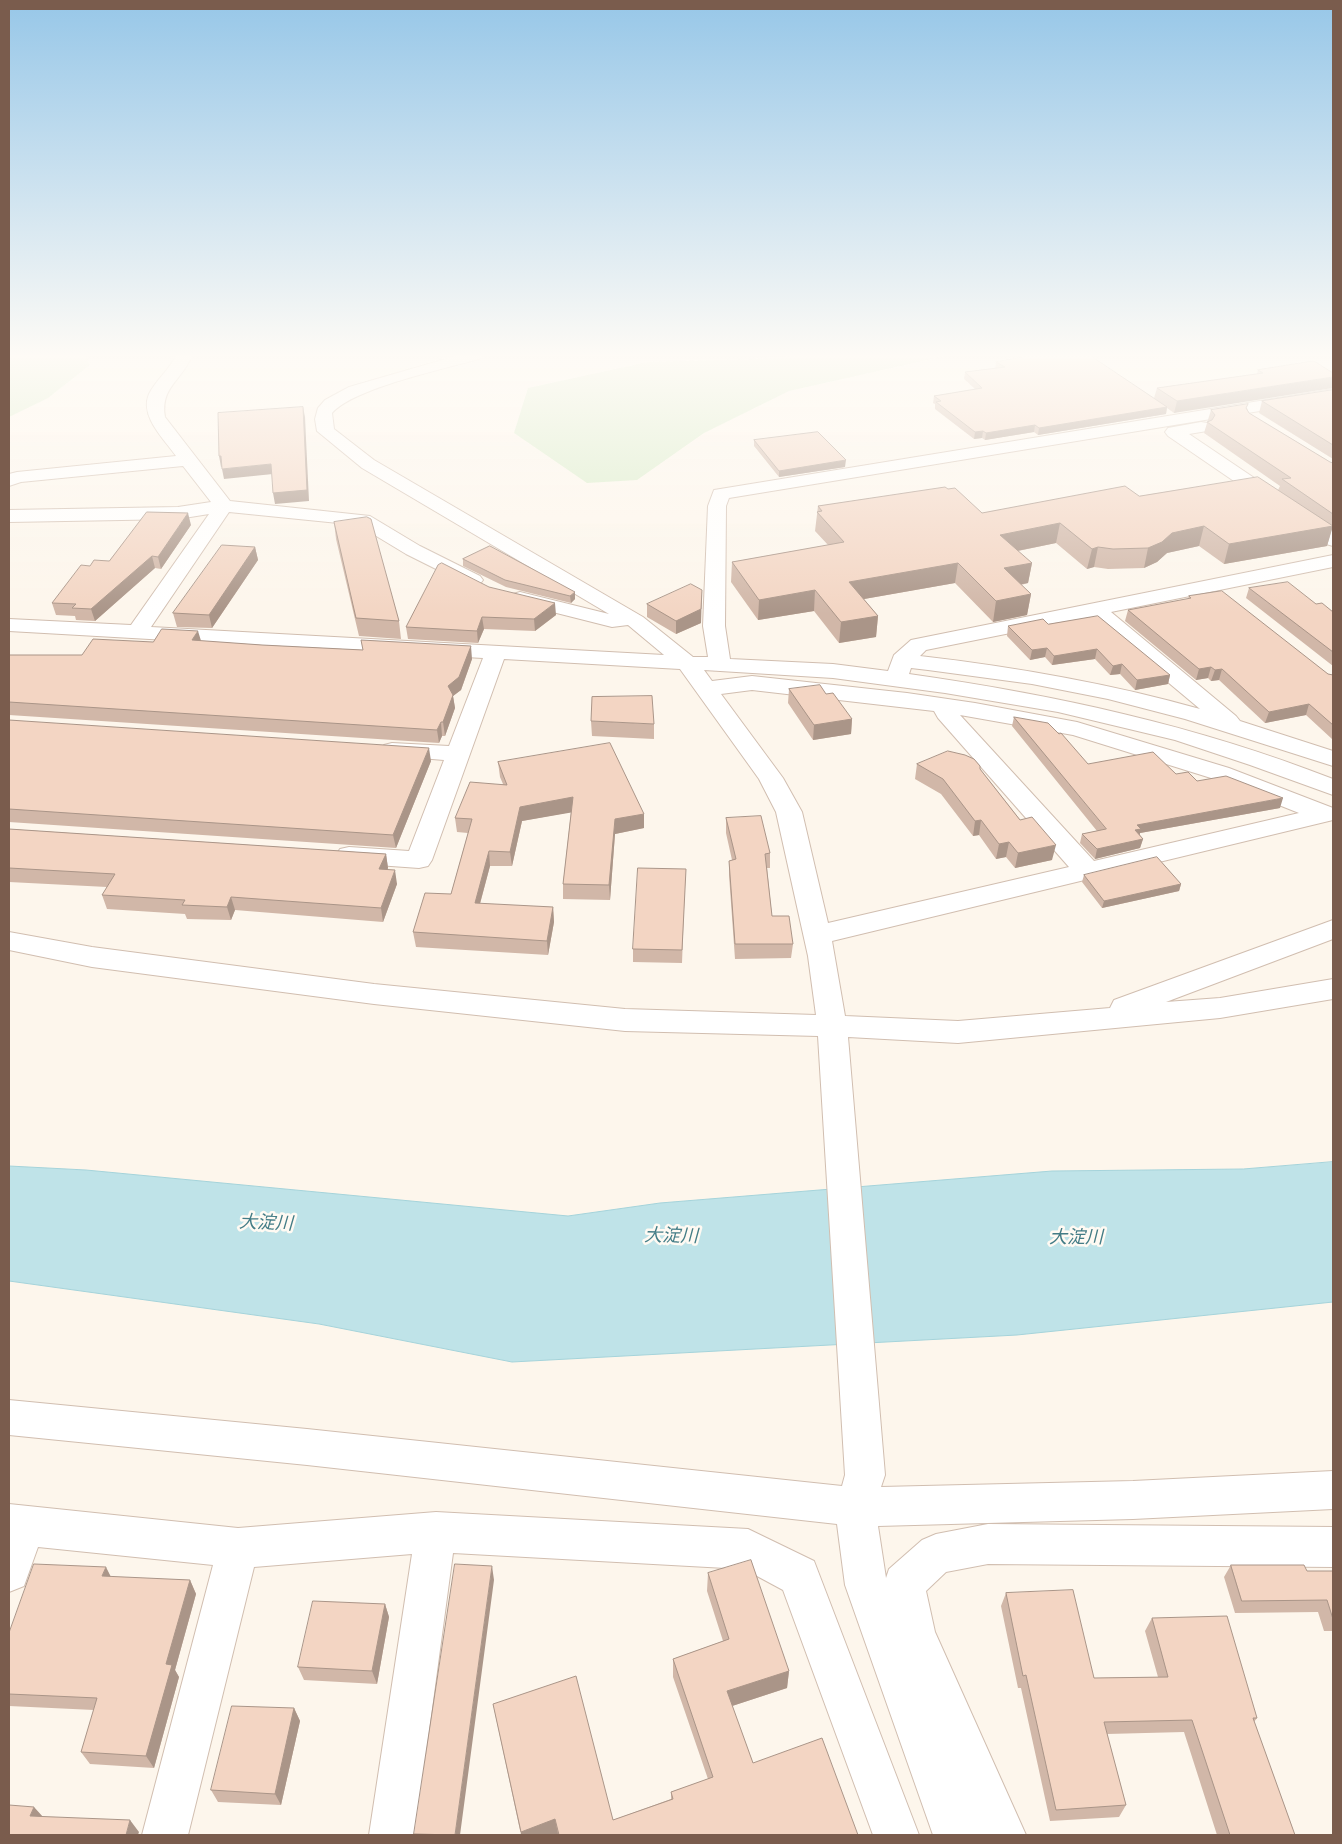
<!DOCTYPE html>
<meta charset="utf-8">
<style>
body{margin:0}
#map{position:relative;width:1342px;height:1844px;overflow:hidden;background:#fdf6ec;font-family:Raleway,sans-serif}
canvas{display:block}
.frame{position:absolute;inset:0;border:10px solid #7a5c4d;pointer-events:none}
</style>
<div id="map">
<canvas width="1342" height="1844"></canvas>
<div class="frame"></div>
</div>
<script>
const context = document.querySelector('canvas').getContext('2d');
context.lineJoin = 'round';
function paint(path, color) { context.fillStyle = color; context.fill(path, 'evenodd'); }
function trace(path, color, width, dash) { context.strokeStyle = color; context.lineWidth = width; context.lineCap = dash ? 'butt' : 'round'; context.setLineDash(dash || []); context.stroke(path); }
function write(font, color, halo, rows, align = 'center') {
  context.font = font + ' Raleway,"Noto Sans JP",sans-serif'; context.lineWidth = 5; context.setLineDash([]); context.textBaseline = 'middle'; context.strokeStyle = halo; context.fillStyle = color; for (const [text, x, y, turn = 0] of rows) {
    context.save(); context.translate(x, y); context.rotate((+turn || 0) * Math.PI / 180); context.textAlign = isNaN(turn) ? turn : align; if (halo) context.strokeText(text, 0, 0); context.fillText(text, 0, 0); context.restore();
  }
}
const green = new Path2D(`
 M9,356h77l4,9 -42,33 -39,19z
 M790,356h155l-156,35 -85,42 -67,47 -50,3 -73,-50 14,-45 119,-26 107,-3z`);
const water = new Path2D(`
 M1333,1162v140l-316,33 -505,27 -193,-38 -310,-43v-115l77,4 482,46 92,-13 392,-32 191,-2z`);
const minor = new Path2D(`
 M176,356h16c-11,25 -32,32 -27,61l65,84 140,15 50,30 60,30 3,4 -3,4 -7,2 -7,-2 -60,-30 -48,-29 -129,-13 -78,115 513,28 -36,-30 -16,2 -99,-25 -3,-4 3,-4 7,-2 89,22 -247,-146 -45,-37 -2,-12 3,-11 7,-8 24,-13 107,-31h25l-2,3c-35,10 -125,29 -147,54l2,16 40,31 269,157 50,40h15l-5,-31 5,-120 6,-16 619,-101v10l-604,99 -3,8 -1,120 5,33 103,5 55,7 6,-16 17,-15 422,-85v12l-222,45 125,104 4,5 93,30v15l-148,-47 -77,-20 -76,-15 -104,-14 -17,-2 -2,6c147,21 286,51 424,105v16l-83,-30 -75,-25 -117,-28 -113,-19 -112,-15 -129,-8 8,11 40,-5 155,17 68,10 102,19 152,46 104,40v12l-501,121 13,75 113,5 152,-13 4,-8 219,-80v19l-167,63 54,-4 113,-19v20l-113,19 -262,25 -110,-6 37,438 -4,12 252,-6 200,-10v38l-200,10 -255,7 8,52 3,-9 33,-29 14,-6 52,-10 345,3v40l-345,-3 -42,8 -20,19 9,41 91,203h-93l-88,-250 -8,-61 -530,-59 -298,-30v-35l298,29 535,57 3,-11 -27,-439 -193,-5 -251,-27 -282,-37 -83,-17v-18l83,15 282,37 251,25 191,6 -8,-59 -32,-144 -17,-33 -79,-110 -176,-10 -72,201 -4,6 -9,2 -70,-5 -9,-2 -4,-6 4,-6 9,-2 60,4 35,-91 -60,-5 -4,-5 4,-5 8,-2 57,3 34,-88 -474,-27v-12l122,6 78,-111 -31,5 -169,3v-12l169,-3 33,-5 -28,-36 -162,16 -12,4v-12l8,-2 159,-16c-11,-16 -37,-40 -27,-62 7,-14 20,-24 27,-38zM1090,617l110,92c-92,-26 -185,-42 -280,-53l6,-6zM752,690l182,21 4,7 131,149 -241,56 -26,-111 -19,-34 -62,-84zM960,715l113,20 138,43 88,35 -205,48z
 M1201,422l6,1 3,4 -3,4 -18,3 144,97v15l-7,-2 -158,-108 -3,-4 3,-4z
 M9,1504l229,24 198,-16 312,17 66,32 105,274h-46l-90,-245 -39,-21 -291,-16 -38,282h-46l43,-281 -158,13 -66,268h-46l71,-270 -175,-18 -14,39 -15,6z`);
const wall = new Path2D(`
 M1314,361l-140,52 -7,-5 -1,6 -128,21 -4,-3 -49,8 -3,-2 -8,1 -39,-30v-5l-2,-1 1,-7 41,-7 -11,-10 1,-7 30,-4 1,-6 158,36 3,-10 100,-14 1,-4z
 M1333,390v69l-74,-46 3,-12z
 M1247,408l2,5 81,49 3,1v66l-1,-1 -5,18 -103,18 -25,-18 -32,7 -10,9 -13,6 -36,1 -14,-2 -7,2 -31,-26 -38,8 14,12 -4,20 -7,2 10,9 -4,21 -34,7 -38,-39 -91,16 14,17 -2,21 -37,6 -25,-32 -56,9 -27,-38 1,-20 96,-17 -13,-14 3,-25 130,-17 34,24 157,-17 139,-6 2,-4 -76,-53 7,-23z
 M754,440l91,27 -66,10 -25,-31z
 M334,522l65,99 2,18 -42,-3 -23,-97z
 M191,525l-30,44 -6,-1 -60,53 -19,-1 -1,-4 -19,-1 -4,-12 38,-37 19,-5z
 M490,546l85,53 -4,4 -65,-16 -43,-21v-7z
 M255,547l3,13 -46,68 -35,-1 -4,-14z
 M489,587l67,28 -21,16 -51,-2 -6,14 -70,-4 -2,-12z
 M1249,588l67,16 17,8v54l-87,-68z
 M1189,596l139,78 5,1v64h-1l-26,-24 -41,8 -46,-43 -8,1 -3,-3 -12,2 -71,-59 3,-11 60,-11z
 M647,604l54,19 -25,11 -29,-17z
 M1048,624l122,51 -2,9 -33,6 -15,-16 -10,1 -15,-16 -43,6 -7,-8 -15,3 -23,-24 1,-10z
 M361,640l111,19 -11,31 -8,6 2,12 -10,28h-3l-3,7 -430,-28v-60h73l71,-13 48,-1 61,4 101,5z
 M789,689l37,5 26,25 -1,15 -38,6 -25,-37z
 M1014,717l74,47 88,10 104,34 -140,25v2l3,4 -3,9 -45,11 -15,-16 2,-9 15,-3 -85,-105z
 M9,720l422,41 -35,87 -387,-26z
 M591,721l63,3v15l-62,-3z
 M498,762l146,52v14l-29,6 -5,66 -47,-1v-15l8,-72 -49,9 -10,45h-22l-10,38 73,3 1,15 -6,33 -132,-8 -3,-15 38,-38 17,-61 -11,-1 -2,-14 48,-34 -3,-7z
 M917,764l63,5 72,91 -37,8 -9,-11 -10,2 -17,-24 -6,1 -32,-42 -26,-15z
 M726,818l44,35v15h-3l5,48 21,28 -2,14 -56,1 -6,-84v-14l3,-1 -6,-27z
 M9,829l377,25 2,14 -1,2 10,14 -14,38 -148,-12 -4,10 -44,-1 -2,-5 -78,-5 -5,-14 5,-8 -98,-5z
 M1084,875l97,9 -2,7 -77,17 -20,-26z
 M685,882l-3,81 -49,-1v-13z
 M1231,1565l76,6h26v60h-9l-6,-19 -83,1 -11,-36z
 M708,1573l81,98 -2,17 -55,18 21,57 105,72h-300v-1l-4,1h-33l-28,-131 120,116 58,-21v-7l37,-13 -35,-102v-18l50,-18 -16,-50z
 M111,1577l79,3 6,14 -21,76 4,7 -25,91 -64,-4 -9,-12 13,-42 -85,-4v-73z
 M1006,1593l88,85 64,-1 -13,-46 7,-13 105,100 -3,4 41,113h-78l-33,-103 -77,2 19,71 -7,12 -69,4 -29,-133h-3l-17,-82z
 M385,1604l4,13 -12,67 -73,-4 -6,-13z
 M294,1708l6,13 -19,84 -63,-3 -7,-12z`);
const shadedWall = new Path2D(`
 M1333,377v11l-159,25 3,-12z
 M303,407l2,10 4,84 -34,3 -2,-11z
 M1167,407l-1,7 -128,21 1,-7z
 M1035,425l-1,7 -49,8 1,-7z
 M983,431l-1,7 -8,1 1,-7z
 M219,456h2l3,10 -3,1z
 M846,460l-1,7 -66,10v-6z
 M271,464l2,10 -49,5 -2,-10z
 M188,513l3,12 -30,44 -3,-12z
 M1060,523l-4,20 -59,12 3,-20z
 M1204,526l-5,20 -32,7 -10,9 -13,6 4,-20 24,-15z
 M1333,526l-6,20 -103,18 5,-20z
 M255,547l3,13 -46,68 -3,-13z
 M1098,547l-4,20 -7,2 5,-20z
 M152,556l3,12 -60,53 -4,-12z
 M958,563l-3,20 -108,19 2,-20z
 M1032,563l-4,20 -28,5 4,-20z
 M702,590l-1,33 -25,11v-13z
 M815,590l-1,21 -56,9 1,-20z
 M575,592v7l-4,4 -1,-7z
 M1031,594l-4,21 -34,7 3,-21z
 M555,603l1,12 -21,16 -1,-12z
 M878,616l-2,21 -37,6 2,-21z
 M482,617l2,12 -6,14 -1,-12z
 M198,631l4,13 -10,-4z
 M471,646l1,13 -11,31 -8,6 2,12 -10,28 -2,-14 5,-36z
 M1047,648l-2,9 -15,3 2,-10z
 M1097,649l-2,10 -43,6 2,-9z
 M1122,664l-2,10 -10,1 3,-9z
 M1211,667l-3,11 -12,2 3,-11z
 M1222,669l-3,11 -8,1 4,-11z
 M1170,675l-2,9 -33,6 2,-10z
 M1309,704l-3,11 -41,8 4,-11z
 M852,719l-1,15 -38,6 1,-15z
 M441,722l1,14 -3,7 -2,-13z
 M429,748l2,13 -35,87 -3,-13z
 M573,797l1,15 -52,9 -10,45 -2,-14 10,-45z
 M1283,798l-3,10 -140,25 -1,6 -7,1 5,-15z
 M644,814v14l-29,6 -5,66 -1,-15 6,-66z
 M981,820l-2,15 -6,1 2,-15z
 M1143,839l-3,9 -45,11 2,-10z
 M1009,842l-3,15 -10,2 3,-15z
 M1056,845l-4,15 -37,8 3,-15z
 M489,851l1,15 -14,52 -1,-15z
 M386,854l2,14 -6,15 -3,-14z
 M395,870l2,14 -14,38 -2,-14z
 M1181,884l-2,7 -77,17 2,-7z
 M231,897l4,13 -4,10 -4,-13z
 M553,907l1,15 -6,33 -1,-14z
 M492,1566l2,14 -34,255h-5z
 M106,1567l7,14 -11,-5z
 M190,1580l6,14 -21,76 4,7 -25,91 -8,-12 20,-92z
 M385,1604l4,13 -12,67 -5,-13z
 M789,1671l-2,17 -61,20 1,-17z
 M294,1708l6,13 -19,84 -6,-11z
 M34,1807l10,11 -14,-2z
 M555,1819l3,15 -4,1h-33v-3z
 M130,1820l9,12 -1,3h-12z`);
const building = new Path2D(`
 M1027,356h64l76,51 -128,21 -4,-3 -49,8 -3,-2 -8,1 -39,-30 5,-1 -7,-5 48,-8 -17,-16 40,-5 -9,-5z
 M1314,361l19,12v4l-156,24 -20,-13 106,-15 -5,-3z
 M1333,390v55l-71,-44z
 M1248,404l-2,4 3,5 81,49 3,1v51l-51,-35 9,-1 -84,-56 5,-2 3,-5 -4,-5z
 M303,407l4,83 -34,3 -2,-29 -49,5 -1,-13h-2l-1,-43z
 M818,432l28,28 -67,11 -25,-31z
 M1258,477l75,49 -104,18 -25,-18 -32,7 -10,9 -14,6 -35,1 -15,-2 -6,2 -32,-26 -60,12 32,28 -28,5 27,26 -35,7 -38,-38 -109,19 29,34 -37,6 -26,-32 -56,10 -27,-38 112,-20 -27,-30 5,-1 -4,-5 127,-19 3,2 7,-1 27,25 143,-27 14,10z
 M147,512l41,1 -30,44 -6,-1 -61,53 -19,-1 4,-4 -24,-1 29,-38 9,1 4,-6 15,1z
 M367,517l4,2 28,102 -43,-3 -22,-96z
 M222,545l33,2 -46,68 -36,-2z
 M490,546l85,46 -5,4 -65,-16 -42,-21z
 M442,563l47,24 66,16 -21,16 -52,-2 -5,14 -71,-4 32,-62z
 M1288,582l28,22 6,-1 11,9v40l-84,-64z
 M691,584l11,6 -1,19 -25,12 -29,-17z
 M1222,591l106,83 5,1v50l-24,-21 -40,8 -47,-43 -7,1 -4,-3 -12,2 -71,-59 63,-12 -2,-2z
 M1098,616l72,59 -33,5 -15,-16 -9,2 -16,-17 -43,7 -7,-8 -15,2 -24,-24 35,-7 5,5z
 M162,629l36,2 -6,9 70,5 101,5 -2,-10 110,6 -12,31 -11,9 5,9 -10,27h-2l-4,8 -428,-28v-47h73l11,-16 60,3z
 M820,685l6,9 7,-1 19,26 -38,6 -25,-36z
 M652,696l2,28 -63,-3 1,-24z
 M1014,717l34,6 11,11 2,-1 27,31 65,-12 23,22 12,-2 9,9 29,-5 57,22 -146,27 4,4 -6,1 8,9 -46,10 -15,-15 24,-5z
 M9,720l420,28 -36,87 -384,-26z
 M610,743l34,71 -29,5 -6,66 -46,-1 10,-87 -53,10 -10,45 -21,-1 -14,52 78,4 -6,34 -134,-9 12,-39 26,1 21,-75 -17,-1 15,-36 37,3 -9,-23z
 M948,751l17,4 9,4 6,7v3l40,51 12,-3 24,28 -38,8 -9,-11 -10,2 -18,-24 -6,1 -32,-42 -26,-15z
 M761,816l9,37 -5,1 7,62h17l4,28h-58l-6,-83 7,-2 -10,-41z
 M9,829l377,25 -7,15 16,1 -14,38 -150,-11 -4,10 -45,-2 3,-5 -83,-5 13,-21 -106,-6z
 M1157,857l24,27 -77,17 -20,-26z
 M638,868l48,1 -4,81 -49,-1z
 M751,1560l38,111 -62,20 26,72 69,-25 36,97h-299l-4,-16 -34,13 -28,-128 83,-28 37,144 60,-21 -2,-7 42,-15 -40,-118 56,-20 -21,-66z
 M34,1564l72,3 -4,9 88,4 -24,84 6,1 -26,91 -65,-4 16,-54 -88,-4v-61z
 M455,1564l37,2 -37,269 -41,-1z
 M1231,1565h73l3,6h26v48l-6,-19 -85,1z
 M1073,1590l21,88 74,-1 -16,-59 75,-2 30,102h-4l42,117h-65l-38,-115 -88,2 22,83 -70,5 -30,-135 -3,1 -17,-83z
 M313,1601l72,3 -13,67 -74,-4z
 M232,1706l62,2 -19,86 -64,-4z
 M9,1805l25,2 -4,9 100,4 -4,15h-117z`);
const nearWaternames = [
 ["大淀川",266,1223,2],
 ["大淀川",671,1236,1],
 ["大淀川",1076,1238]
];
paint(green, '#d8ecc9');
paint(water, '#bfe3e8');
trace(water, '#a5d3da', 1);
trace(minor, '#d1beb0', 2);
paint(minor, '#fff');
paint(wall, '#d1b7a8');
paint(shadedWall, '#aa9588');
paint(building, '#f3d5c3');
trace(building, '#aa9588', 1);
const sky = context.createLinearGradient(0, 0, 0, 614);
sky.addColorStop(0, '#97c7e8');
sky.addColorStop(0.58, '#fefbf6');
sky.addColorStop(1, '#fefbf600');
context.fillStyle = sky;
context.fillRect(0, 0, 1342, 614);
write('italic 18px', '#437c86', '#fffaf3', nearWaternames);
</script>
